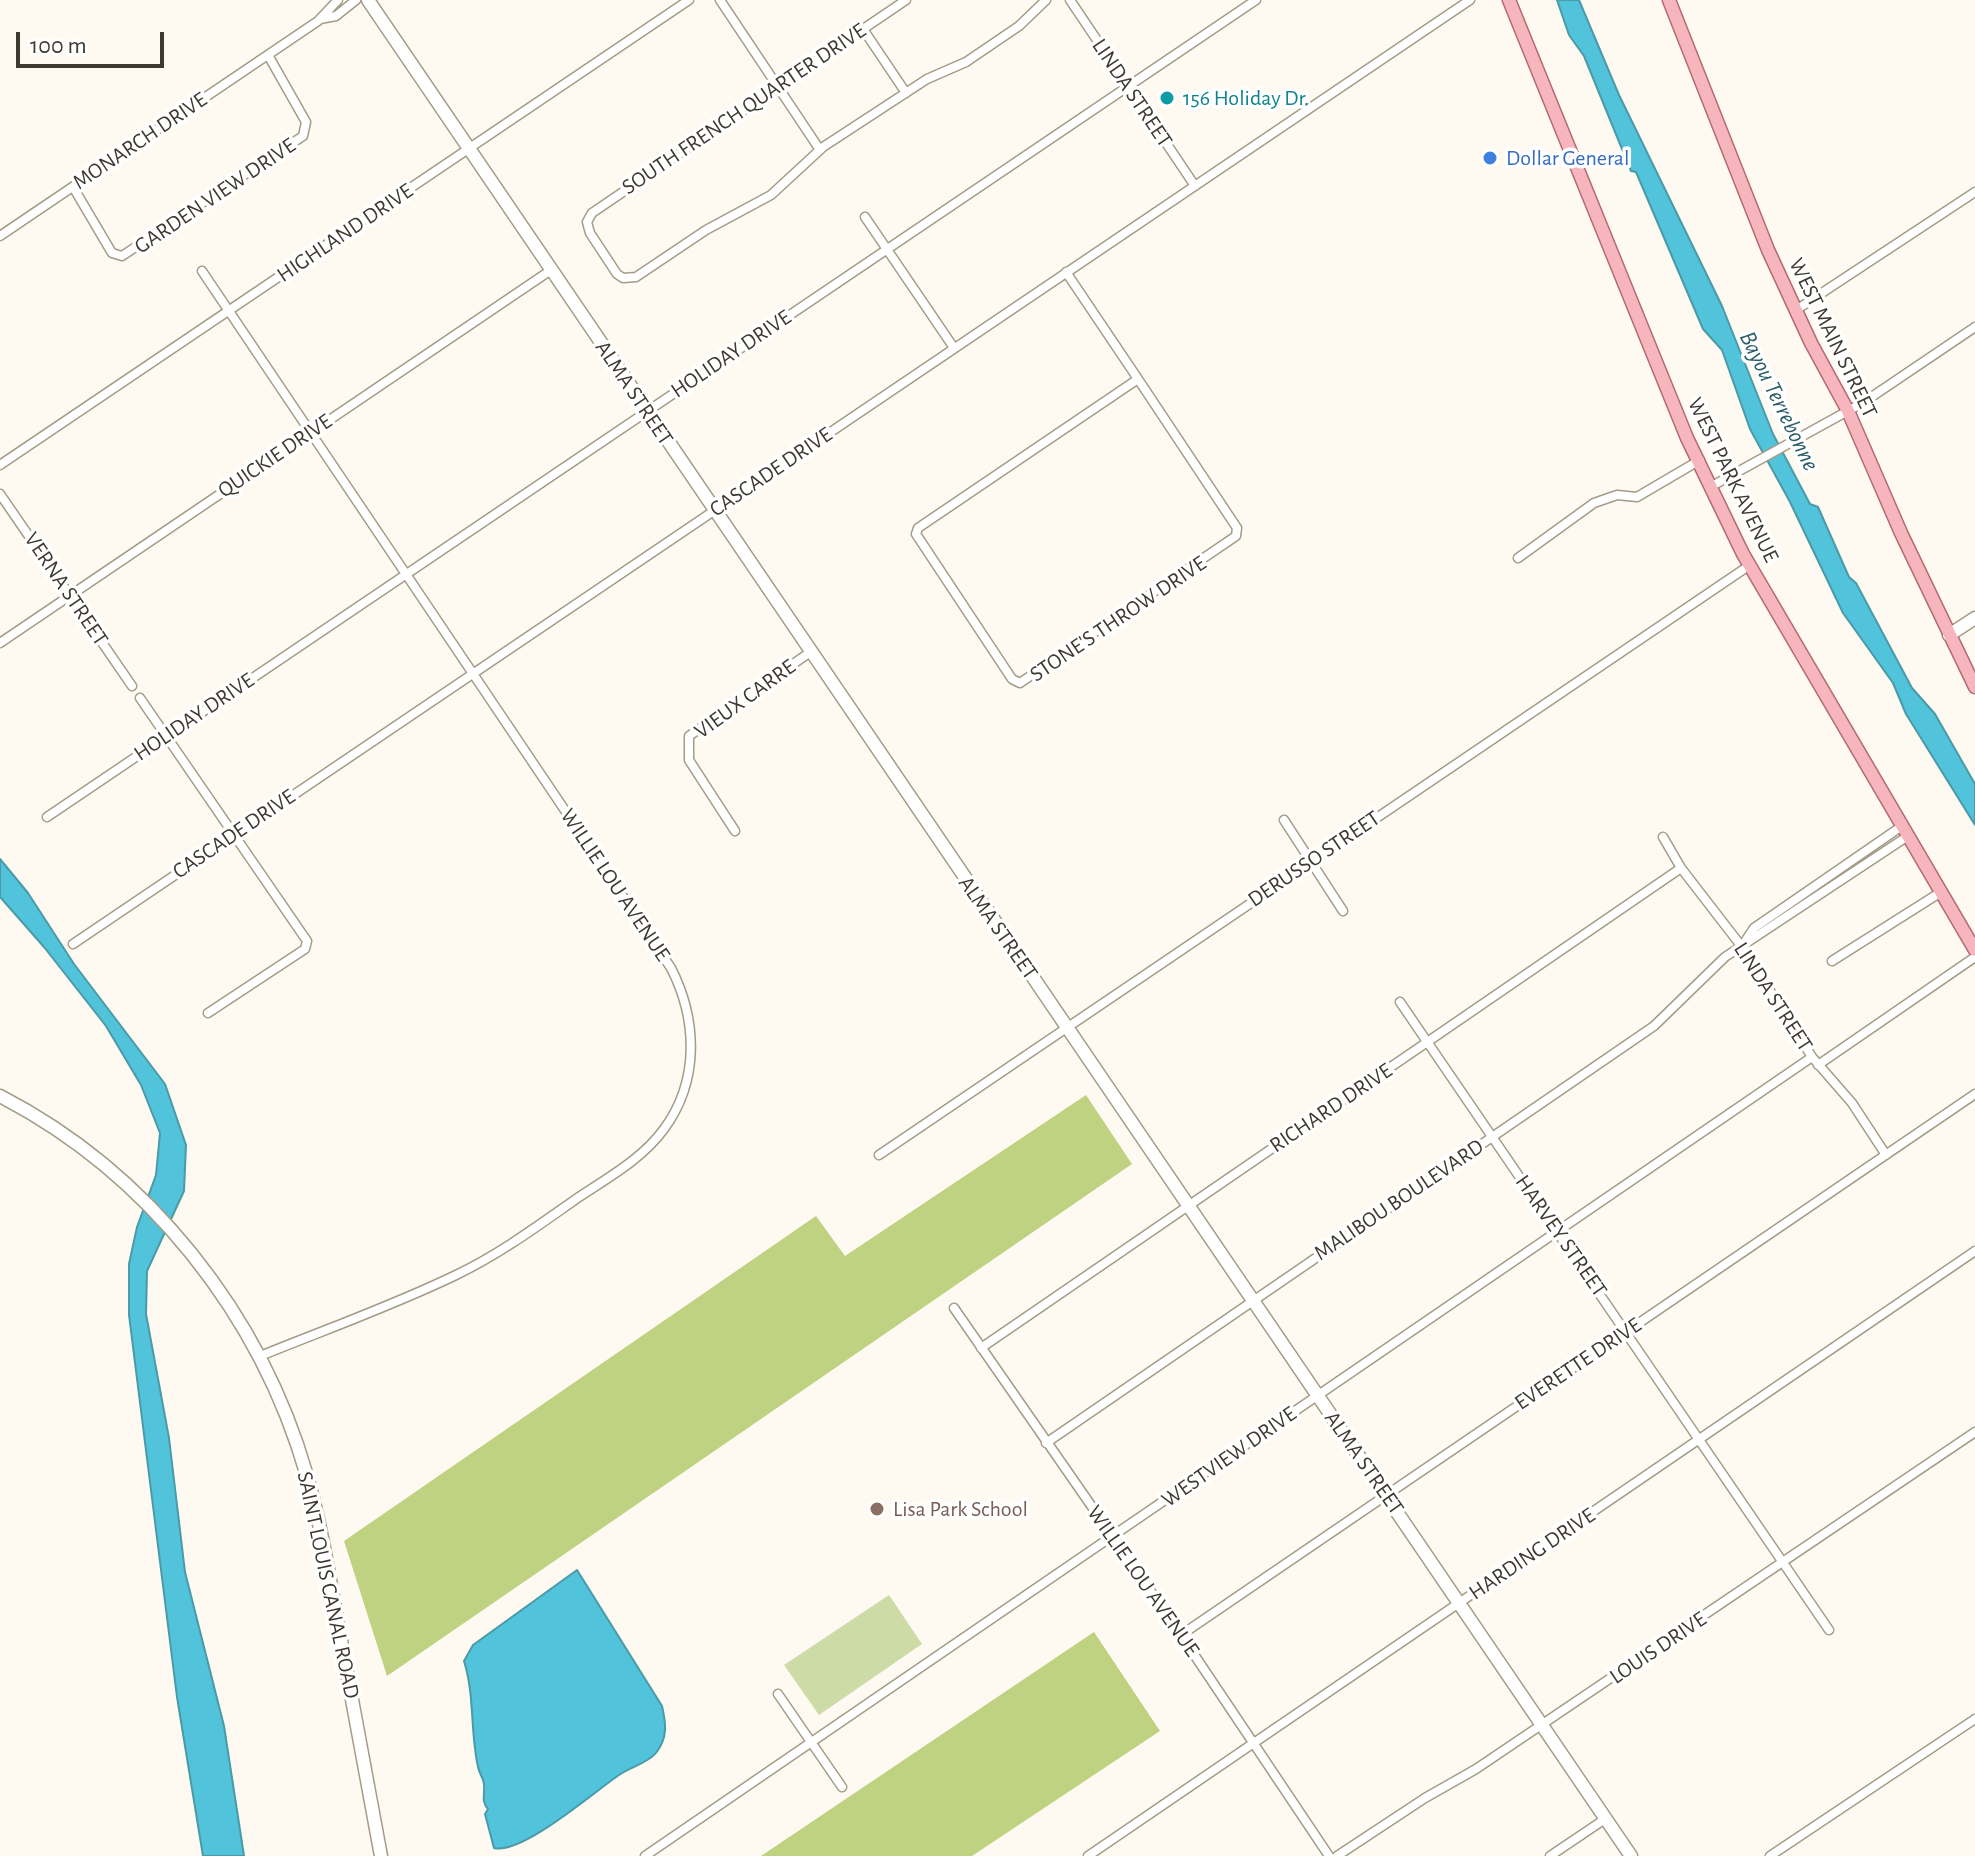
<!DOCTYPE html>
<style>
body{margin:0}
#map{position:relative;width:1975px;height:1856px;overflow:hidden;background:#fefaf1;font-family:"Alegreya Sans",sans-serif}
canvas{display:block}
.scale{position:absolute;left:16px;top:32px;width:148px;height:36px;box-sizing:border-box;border:4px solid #3e3a31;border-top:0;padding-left:10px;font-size:24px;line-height:28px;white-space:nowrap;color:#3e3a31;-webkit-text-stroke:6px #fff;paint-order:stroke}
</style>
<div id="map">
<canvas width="1975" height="1856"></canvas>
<div class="scale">100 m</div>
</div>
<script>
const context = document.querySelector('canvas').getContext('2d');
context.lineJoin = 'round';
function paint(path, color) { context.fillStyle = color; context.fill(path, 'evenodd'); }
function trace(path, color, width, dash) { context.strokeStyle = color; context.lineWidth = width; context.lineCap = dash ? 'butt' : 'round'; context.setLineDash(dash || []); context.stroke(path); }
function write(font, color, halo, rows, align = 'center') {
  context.font = font + ' "Alegreya Sans",sans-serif'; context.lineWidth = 7; context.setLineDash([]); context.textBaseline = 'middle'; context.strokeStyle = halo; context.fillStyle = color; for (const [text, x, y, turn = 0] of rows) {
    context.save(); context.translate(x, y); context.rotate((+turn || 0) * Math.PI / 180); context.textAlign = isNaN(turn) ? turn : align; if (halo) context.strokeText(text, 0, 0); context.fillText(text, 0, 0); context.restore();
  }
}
const green = new Path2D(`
 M889,1595l33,49 -103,71 -35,-50z`);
const forest = new Path2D(`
 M1086,1095l46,69 -745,512 -43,-135 472,-325 29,40z
 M1094,1632l66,99 -188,125h-211z`);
const water = new Path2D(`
 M1557,0h22l40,95 103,211 51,128 37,70 8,3 31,70 7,6 56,105 23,26 40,70v41l-69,-111 -13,-31 -50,-70 -53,-111 -40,-73 -28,-79 -19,-21 -67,-157 -5,-1 -47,-115 -15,-21z
 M0,859l28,34 46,71 91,120 21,61 -2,46 -37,80 -1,43 23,124 16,134 39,154 20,130h-41l-26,-159 -48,-382v-51l8,-37 19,-52 4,-42 -19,-48 -35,-59 -62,-79 -44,-50z
 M577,1570l85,136c4,17 6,32 -6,47 -8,10 -26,14 -37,22 -25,17 -97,80 -125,73l-9,-34 3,-5c-7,-8 -3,-14 -4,-24 0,-6 -5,-12 -6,-18 -8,-36 -3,-71 -14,-106l9,-16z`);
const street = new Path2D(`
 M720,0l100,150
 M906,0l-314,213 -5,9 3,11 27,41 6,4 13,-1 70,-47 65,-35 52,-48 104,-68 39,-17 53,-36 27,-26
 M1070,0l125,186
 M320,19l16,-3 20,-16
 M863,29l43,64
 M73,187l39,66 10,3 181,-120 3,-14 -38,-67
 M865,217l89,131
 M0,236l318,-215 20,-21
 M202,271l469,697c26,51 29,112 -7,161 -22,30 -55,48 -85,68 -40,28 -79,57 -123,78 -64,31 -132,55 -198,82
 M1066,272l72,107
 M1796,310l179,-118
 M1138,379l99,149 -1,8 -216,147 -8,-4 -96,-145 2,-6z
 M0,465l689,-465
 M1712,486l152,-84 111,-75
 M0,494l132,192
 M1518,558l76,-55 23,-8 20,2 63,-37
 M0,643l551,-373
 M140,698l167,243 -2,8 -97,64
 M47,817l1209,-817
 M1284,820l59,91
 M735,831l-46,-71v-24l120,-83
 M1663,837l18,31 61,79 70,110 40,46 34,52
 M73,944l1397,-944
 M1742,946l12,-18 148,-102
 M1832,961l109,-69
 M1400,1002l429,628
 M1818,1065l157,-108
 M879,1155l871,-590
 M954,1308l227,327 148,221
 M981,1348l700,-480
 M1046,1443l608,-417 71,-69 183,-121
 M1181,1635l794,-541
 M778,1694l64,93
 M645,1856l1167,-799
 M1088,1856l887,-605
 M1337,1856l88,-58 51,-29 499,-337
 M1550,1856l55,-37
 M1770,1856l205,-137`);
const secondary = new Path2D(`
 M368,0l1263,1856
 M1949,635l26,-17
 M0,1096c149,77 261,219 307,380 14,48 22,99 31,148 14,77 29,155 43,232`);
const primary = new Path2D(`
 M1509,0l178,438 56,116 232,396
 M1669,0l99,250 43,93 37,68 53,122 74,154`);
const markers = [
 [1167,98,8,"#0f9aa8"],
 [1490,158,8,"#3f7fe0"],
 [877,1509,8,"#8d6e63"]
];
const streetNames = [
 ["LINDA STREET",1132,93,56],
 ["SOUTH FRENCH QUARTER DRIVE",744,109,-34],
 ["MONARCH DRIVE",140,141,-34],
 ["GARDEN VIEW DRIVE",215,196,-34],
 ["HIGHLAND DRIVE",345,233,-34],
 ["WEST MAIN STREET",1833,338,64],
 ["HOLIDAY DRIVE",731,354,-34],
 ["ALMA STREET",634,393,56],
 ["QUICKIE DRIVE",275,456,-34],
 ["CASCADE DRIVE",771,472,-34],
 ["WEST PARK AVENUE",1733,480,64],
 ["VERNA STREET",66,589,56],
 ["STONE'S THROW DRIVE",1118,619,-34],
 ["VIEUX CARRE",745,699,-36],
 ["HOLIDAY DRIVE",194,717,-34],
 ["CASCADE DRIVE",234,834,-34],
 ["DERUSSO STREET",1314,859,-34],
 ["WILLIE LOU AVENUE",615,885,56],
 ["ALMA STREET",998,928,55],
 ["LINDA STREET",1773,997,57],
 ["RICHARD DRIVE",1331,1108,-34],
 ["MALIBOU BOULEVARD",1399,1200,-34],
 ["HARVEY STREET",1561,1236,55],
 ["EVERETTE DRIVE",1578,1364,-34],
 ["WESTVIEW DRIVE",1229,1457,-35],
 ["ALMA STREET",1364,1463,55],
 ["HARDING DRIVE",1532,1554,-34],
 ["WILLIE LOU AVENUE",1143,1581,55],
 ["SAINT LOUIS CANAL ROAD",328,1585,78],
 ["LOUIS DRIVE",1658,1648,-34]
];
const cultureNames = [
 ["156 Holiday Dr.",1183,98]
];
const shopNames = [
 ["Dollar General",1506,158]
];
const educationNames = [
 ["Lisa Park School",893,1509]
];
const waterNames = [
 ["Bayou Terrebonne",1779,401,64]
];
paint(green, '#cddba7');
paint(forest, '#bfd281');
paint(water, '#51c3da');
trace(water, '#4b9aa7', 2);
trace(street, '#a59c87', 11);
trace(secondary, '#a59c87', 15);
trace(primary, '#b26b71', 15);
trace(street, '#fff', 8);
trace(secondary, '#fff', 12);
trace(primary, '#f7b6be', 12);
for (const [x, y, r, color] of markers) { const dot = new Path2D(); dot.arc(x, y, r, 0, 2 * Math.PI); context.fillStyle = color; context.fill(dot); trace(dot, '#fff', 3); }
write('22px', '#3e3a31', '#fff', streetNames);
write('22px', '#0d838f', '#fff', cultureNames, 'left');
write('22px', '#366cbe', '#fff', shopNames, 'left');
write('22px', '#785e54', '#fff', educationNames, 'left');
write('italic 24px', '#2d5d68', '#fff', waterNames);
</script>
